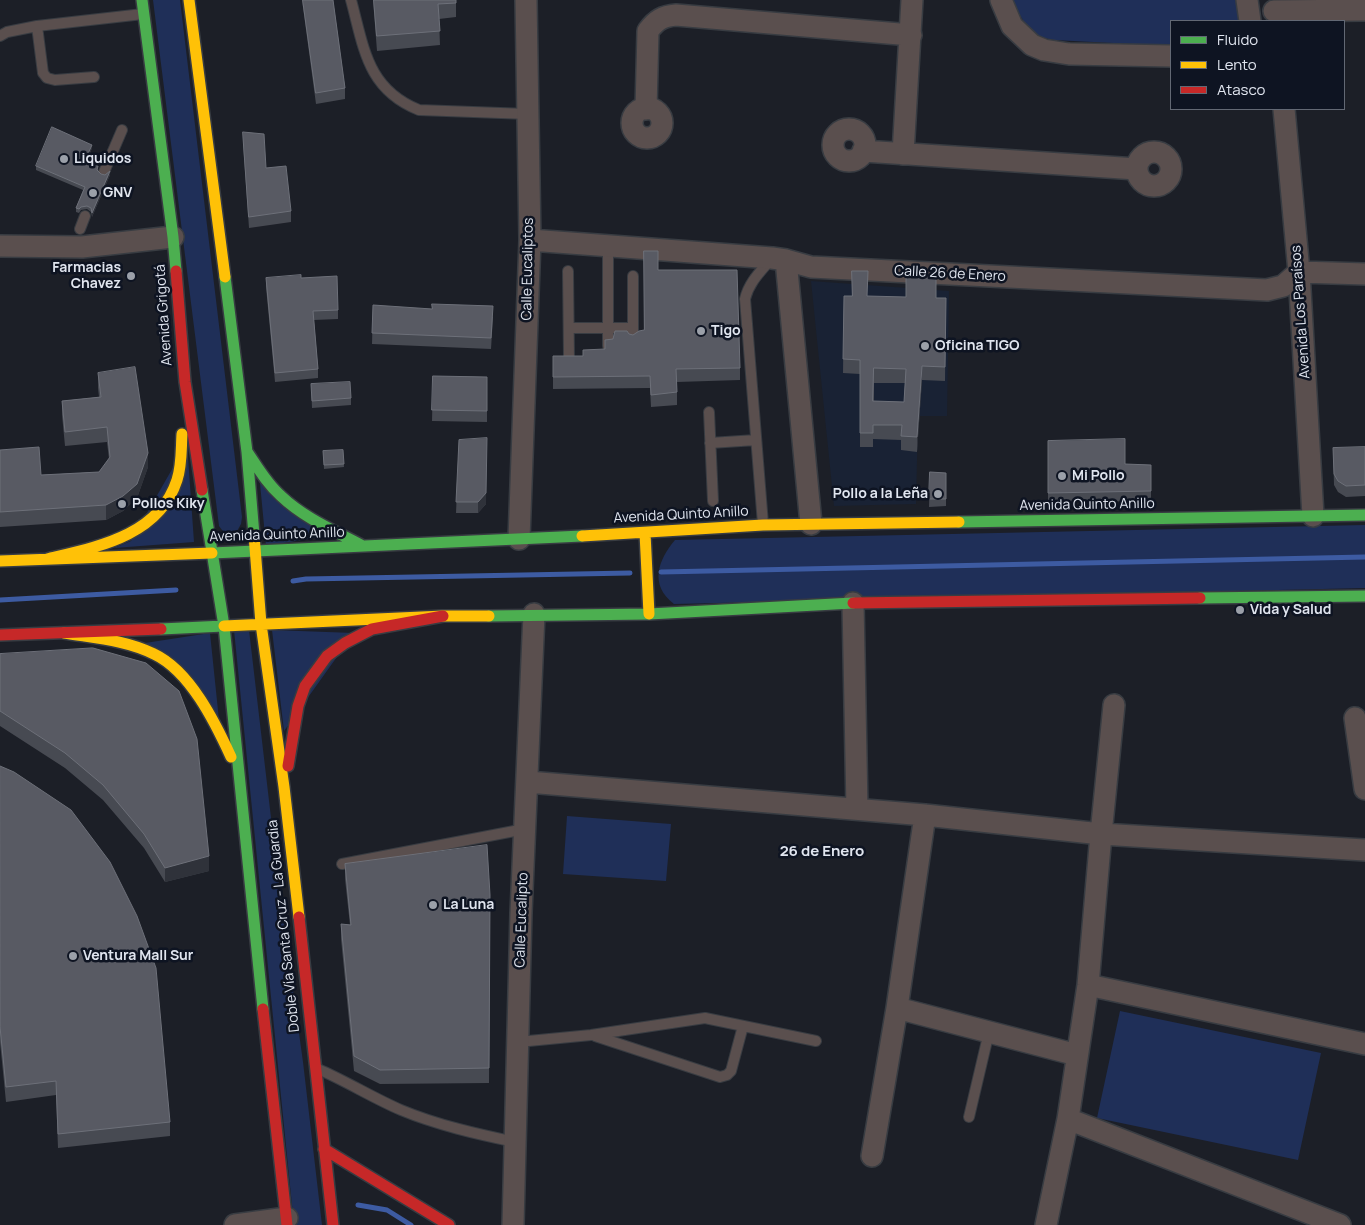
<!DOCTYPE html>
<meta charset="utf-8">
<style>
body{margin:0}
#map{position:relative;width:1365px;height:1225px;overflow:hidden;background:#1c1f27;font-family:Manrope,sans-serif}
canvas{display:block}
.legend{position:absolute;left:1170px;top:20px;width:175px;height:90px;box-sizing:border-box;background:#0e1422;border:1px solid #626874;margin:0;padding:6px 9px;list-style:none;font-size:15px;color:#e0e5ef}
.legend li{display:flex;align-items:center;gap:10px;height:25px}
.legend b{width:25px;border:1px solid #626874}
</style>
<div id="map">
<canvas width="1365" height="1225"></canvas>
<ul class="legend">
<li><b style="height:6px;background:#4caf50"></b>Fluido</li>
<li><b style="height:6px;background:#ffc107"></b>Lento</li>
<li><b style="height:6px;background:#c62828"></b>Atasco</li>
</ul>
</div>
<script>
const context = document.querySelector('canvas').getContext('2d');
context.lineJoin = 'round';
function paint(path, color) { context.fillStyle = color; context.fill(path, 'evenodd'); }
function trace(path, color, width, dash) { context.strokeStyle = color; context.lineWidth = width; context.lineCap = dash ? 'butt' : 'round'; context.setLineDash(dash || []); context.stroke(path); }
function write(font, color, halo, rows, align = 'center') {
  context.font = font + ' Manrope,sans-serif'; context.lineWidth = 5; context.setLineDash([]); context.textBaseline = 'middle'; context.strokeStyle = halo; context.fillStyle = color; for (const [text, x, y, turn = 0] of rows) {
    context.save(); context.translate(x, y); context.rotate((+turn || 0) * Math.PI / 180); context.textAlign = isNaN(turn) ? turn : align; if (halo) context.strokeText(text, 0, 0); context.fillText(text, 0, 0); context.restore();
  }
}
const built = new Path2D(`
 M811,281l138,10 -2,125h-29l-2,88 -82,2z`);
const green = new Path2D(`
 M153,0h27l62,517 -1,7 -5,9 -8,1 -6,-4 -3,-4z
 M1013,0h225l3,21h-70v25l-117,-6c-24,-3 -32,-19 -41,-40z
 M187,443l7,99 -80,6 17,-7z
 M259,473l66,63 -59,10z
 M1365,525v63l-691,16c-25,-19 -16,-44 1,-64z
 M234,630h15l32,273 22,159 19,163h-28z
 M272,630l82,3 -70,98z
 M210,633l9,87 -74,-77z
 M567,816l104,8 -5,57 -103,-7z
 M1120,1011l201,42 -23,107 -201,-42z`);
const stream = new Path2D(`
 M661,572l704,-15
 M293,581l13,-2 324,-6
 M0,600l176,-10
 M358,1205l29,5 24,15`);
const lane = new Path2D(`
 M351,0c13,48 16,89 68,110l109,4
 M37,26l6,47 4,5 8,2 39,-3
 M0,36l7,-4 30,-6 106,-12
 M104,172l18,-42
 M80,229l5,-13
 M608,245v101
 M568,271l1,88
 M633,276v65
 M569,328h64
 M709,412l4,89
 M710,443l46,-3
 M763,524l-18,-225c4,-17 16,-28 27,-41
 M342,864l183,-35
 M595,1036l125,41 7,-2 4,-4 12,-45
 M518,1042l73,-7 114,-17 111,23
 M318,1069c28,12 55,29 83,41 36,15 76,24 114,32
 M969,1117l20,-85`);
const street = new Path2D(`
 M1001,0l11,26 20,19 12,5 25,4 102,2
 M1247,0l3,21
 M1274,11l91,-1
 M632 123a15 15 0 1 1 30 0a15 15 0 1 1-30 0Z
 M646,109l2,-78c8,-11 15,-15 28,-16l235,20
 M1284,109l15,163 14,244
 M833 145a16 16 0 1 1 32 0a16 16 0 1 1-32 0Z
 M863,151l274,18
 M1137 169a17 17 0 1 1 34 0a17 17 0 1 1-34 0Z
 M903,154l9,-154
 M530,240l242,18 14,2 25,7 456,23 16,-4 16,-14 66,2
 M0,246l82,1 91,-10
 M786,260l25,264
 M519,539l11,-299 -4,-240
 M853,603l4,206
 M1355,718l10,71
 M528,782l397,33 176,19 264,16
 M1088,985l277,59
 M897,1008l180,47
 M1068,1119l272,106
 M872,1156l25,-148 28,-193
 M235,1225l52,-7
 M513,1225l8,-312 13,-299
 M1046,1225l22,-106 20,-134 13,-151 13,-129`);
const fast = new Path2D(`
 M142,0l31,237 3,34
 M225,277l22,175 7,83
 M248,453c10,15 19,31 33,43 23,22 54,35 82,50
 M202,490l22,136 39,383
 M959,522l406,-7
 M212,553l370,-17
 M1200,598l165,-2
 M489,616l160,-2 204,-11
 M161,629l63,-3`);
const slow = new Path2D(`
 M189,0l36,277
 M645,533l4,81
 M254,535l7,89 23,163 15,130
 M582,536l181,-11 196,-3
 M47,559c50,-12 112,-23 130,-79 5,-15 4,-31 5,-46
 M0,561l212,-8
 M224,626l219,-10h46
 M64,633c30,5 62,7 90,21 36,17 61,68 77,103`);
const jam = new Path2D(`
 M176,271l9,111 17,108
 M853,603l347,-5
 M0,635l161,-6
 M288,766l10,-60 7,-20 22,-30 18,-13 27,-14 71,-13
 M299,917l34,308
 M263,1009l24,216
 M324,1149l125,76`);
const wall = new Path2D(`
 M302,0h31l12,88v11l-29,5z
 M373,0h83v17l-17,2 1,26 -63,6z
 M243,132l48,79v11l-42,6 -6,-85z
 M92,148l-5,13 11,9 3,4 9,1 -18,42 -1,-5 -4,-3 -6,1 -2,3 -3,-1v-4l7,-18 -47,-20v-4z
 M658,270l82,98v12l-63,2v23l-26,2 -1,-19 -97,1v-33h30l22,-7 8,-10 16,-5 4,1 11,-5z
 M266,278h35l37,32v9l-24,1 4,49v9l-43,4 -9,-95z
 M844,296l102,2 -1,83 -23,-1 -5,72 -16,-2v-10l-28,-1v8h-13v-73l-17,-1zM874,383h31l-1,19 -30,-1z
 M373,305l120,12 -2,32 -119,-5z
 M98,373l50,94 -11,31 -14,13 -17,9 -106,7v-77l41,25 58,-3 10,-13 -2,-17 -42,4 -3,-31v-14l37,-4 -1,-9z
 M433,376l54,1v45l-55,-1z
 M311,384l40,14v7l-39,3z
 M459,440l27,64 -8,9h-22z
 M1048,441l77,23 26,1v36l-103,1z
 M1365,447v49l-19,1 -8,-5 -4,-7 -1,-37z
 M343,450l1,17 -20,2 -1,-18z
 M930,472l16,1v33l-17,1z
 M0,654l209,217 -44,11 -21,-34 -41,-48 -38,-32 -65,-42z
 M0,766l170,356v14l-112,12 -2,-53 -50,7 -6,-60z
 M345,864l145,31 -1,188 -109,1 -26,-13 -13,-132v-15l9,1 -5,-46z`);
const shadedWall = new Path2D(`
 M92,145v3l-7,16v-4z
 M110,171v4l-18,42v-4z
 M922,366v14l-5,72v-15z
 M487,438l-1,66 -8,9v-11z
 M148,453v14l-11,31 -14,13 -17,9v-15z
 M209,856v15l-44,11v-14z`);
const building = new Path2D(`
 M303,0h30l12,88 -29,5z
 M374,0h82v3l-18,1 2,27 -63,5z
 M52,127l40,18 -7,15 13,6 -1,4 4,4 4,1 5,-4 -18,42 -1,-5 -4,-2 -6,1 -2,2 -3,-1 9,-21 -49,-21z
 M243,132l21,2 2,34 20,-2 5,45 -42,6z
 M644,251h14v19h79l3,98 -64,1 1,23 -26,3 -1,-19 -97,1v-21h30v-6l22,-1v-9l8,-1 2,-8h12l2,3 4,1 6,-4 5,-1z
 M852,271h16l-1,25 39,1v-21l30,1v21h10l-1,69 -23,-1 -5,71 -16,-1 1,-11h-29v8h-13v-73l-17,-1 1,-63h8zM874,368l32,1 -2,33 -31,-1z
 M301,275v3l36,-2 1,34 -25,1 5,58 -43,4 -9,-95z
 M432,304l61,2 -2,32 -119,-5 1,-28 59,4z
 M135,367l13,86 -11,31 -14,12 -17,9 -106,7v-62l39,-3 2,28 58,-3 11,-15 -3,-30 -42,5 -3,-31 39,-4 -3,-24z
 M433,376l54,1v34l-55,-1z
 M350,382l1,16 -39,3 -1,-17z
 M487,438l-1,55 -8,9h-22l3,-62z
 M1125,439v25l26,1v26l-103,2v-52z
 M1365,447v38l-19,1 -8,-5 -4,-7 -1,-26z
 M343,450l1,14 -20,1 -1,-14z
 M930,472l16,1v26h-17z
 M93,648l53,15 33,28 18,48 12,117 -44,12 -21,-34 -41,-49 -38,-32 -65,-42v-57z
 M0,766l14,6 57,38 39,52 27,54 19,52 14,154 -112,12 -2,-53 -50,6 -6,-60z
 M487,845l3,50 -1,173 -109,2 -26,-14 -13,-132 10,1 -6,-61z`);
const markers = [
 [64,159,5,"#9ba0a9"],
 [93,193,5,"#9ba0a9"],
 [131,276,5,"#9ba0a9"],
 [701,331,5,"#9ba0a9"],
 [925,346,5,"#9ba0a9"],
 [1062,476,5,"#9ba0a9"],
 [938,494,5,"#9ba0a9"],
 [122,504,5,"#9ba0a9"],
 [1240,610,5,"#9ba0a9"],
 [433,905,5,"#9ba0a9"],
 [73,956,5,"#9ba0a9"]
];
const poiNames = [
 ["Liquidos",74,159],
 ["GNV",103,193],
 ["Farmacias",121,268,"right"],
 ["Chavez",121,284,"right"],
 ["Tigo",711,331],
 ["Oficina TIGO",935,346],
 ["Mi Pollo",1072,476],
 ["Pollo a la Leña",928,494,"right"],
 ["Pollos Kiky",132,504],
 ["Vida y Salud",1250,610],
 ["La Luna",443,905],
 ["Ventura Mall Sur",83,956]
];
const streetNames = [
 ["Calle Eucaliptos",528,269,-89],
 ["Calle 26 de Enero",950,274,3],
 ["Avenida Los Paraísos",1301,312,-94],
 ["Avenida Grigotá",164,315,-94],
 ["Avenida Quinto Anillo",1087,505,-1],
 ["Avenida Quinto Anillo",681,515,-3],
 ["Avenida Quinto Anillo",277,535,-2],
 ["Calle Eucalipto",522,920,-88],
 ["Doble Vía Santa Cruz - La Guardia",284,926,-96]
];
const neighbourhoodNames = [
 ["26 de Enero",822,852]
];
paint(built, '#192234');
paint(green, '#1f2f58');
trace(stream, '#3d5ba2', 5);
trace(lane, '#383c42', 12);
trace(street, '#383c42', 24);
trace(fast, '#383c42', 14);
trace(slow, '#383c42', 14);
trace(jam, '#383c42', 14);
trace(lane, '#5a4f4e', 10);
trace(street, '#5a4f4e', 21);
trace(fast, '#4caf50', 11);
trace(slow, '#ffc107', 11);
trace(jam, '#c62828', 11);
paint(wall, '#474a52');
paint(shadedWall, '#2f323a');
paint(building, '#585a63');
trace(building, '#6d7079', 1);
for (const [x, y, r, color] of markers) { const dot = new Path2D(); dot.arc(x, y, r, 0, 2 * Math.PI); context.fillStyle = color; context.fill(dot); trace(dot, '#0e1422', 2); }
write('bold 14px', '#e0e5ef', '#0e1422', poiNames, 'left');
write('14px', '#e0e5ef', '#0e1422', streetNames);
write('bold 15px', '#e0e5ef', '#0e1422', neighbourhoodNames);
</script>
